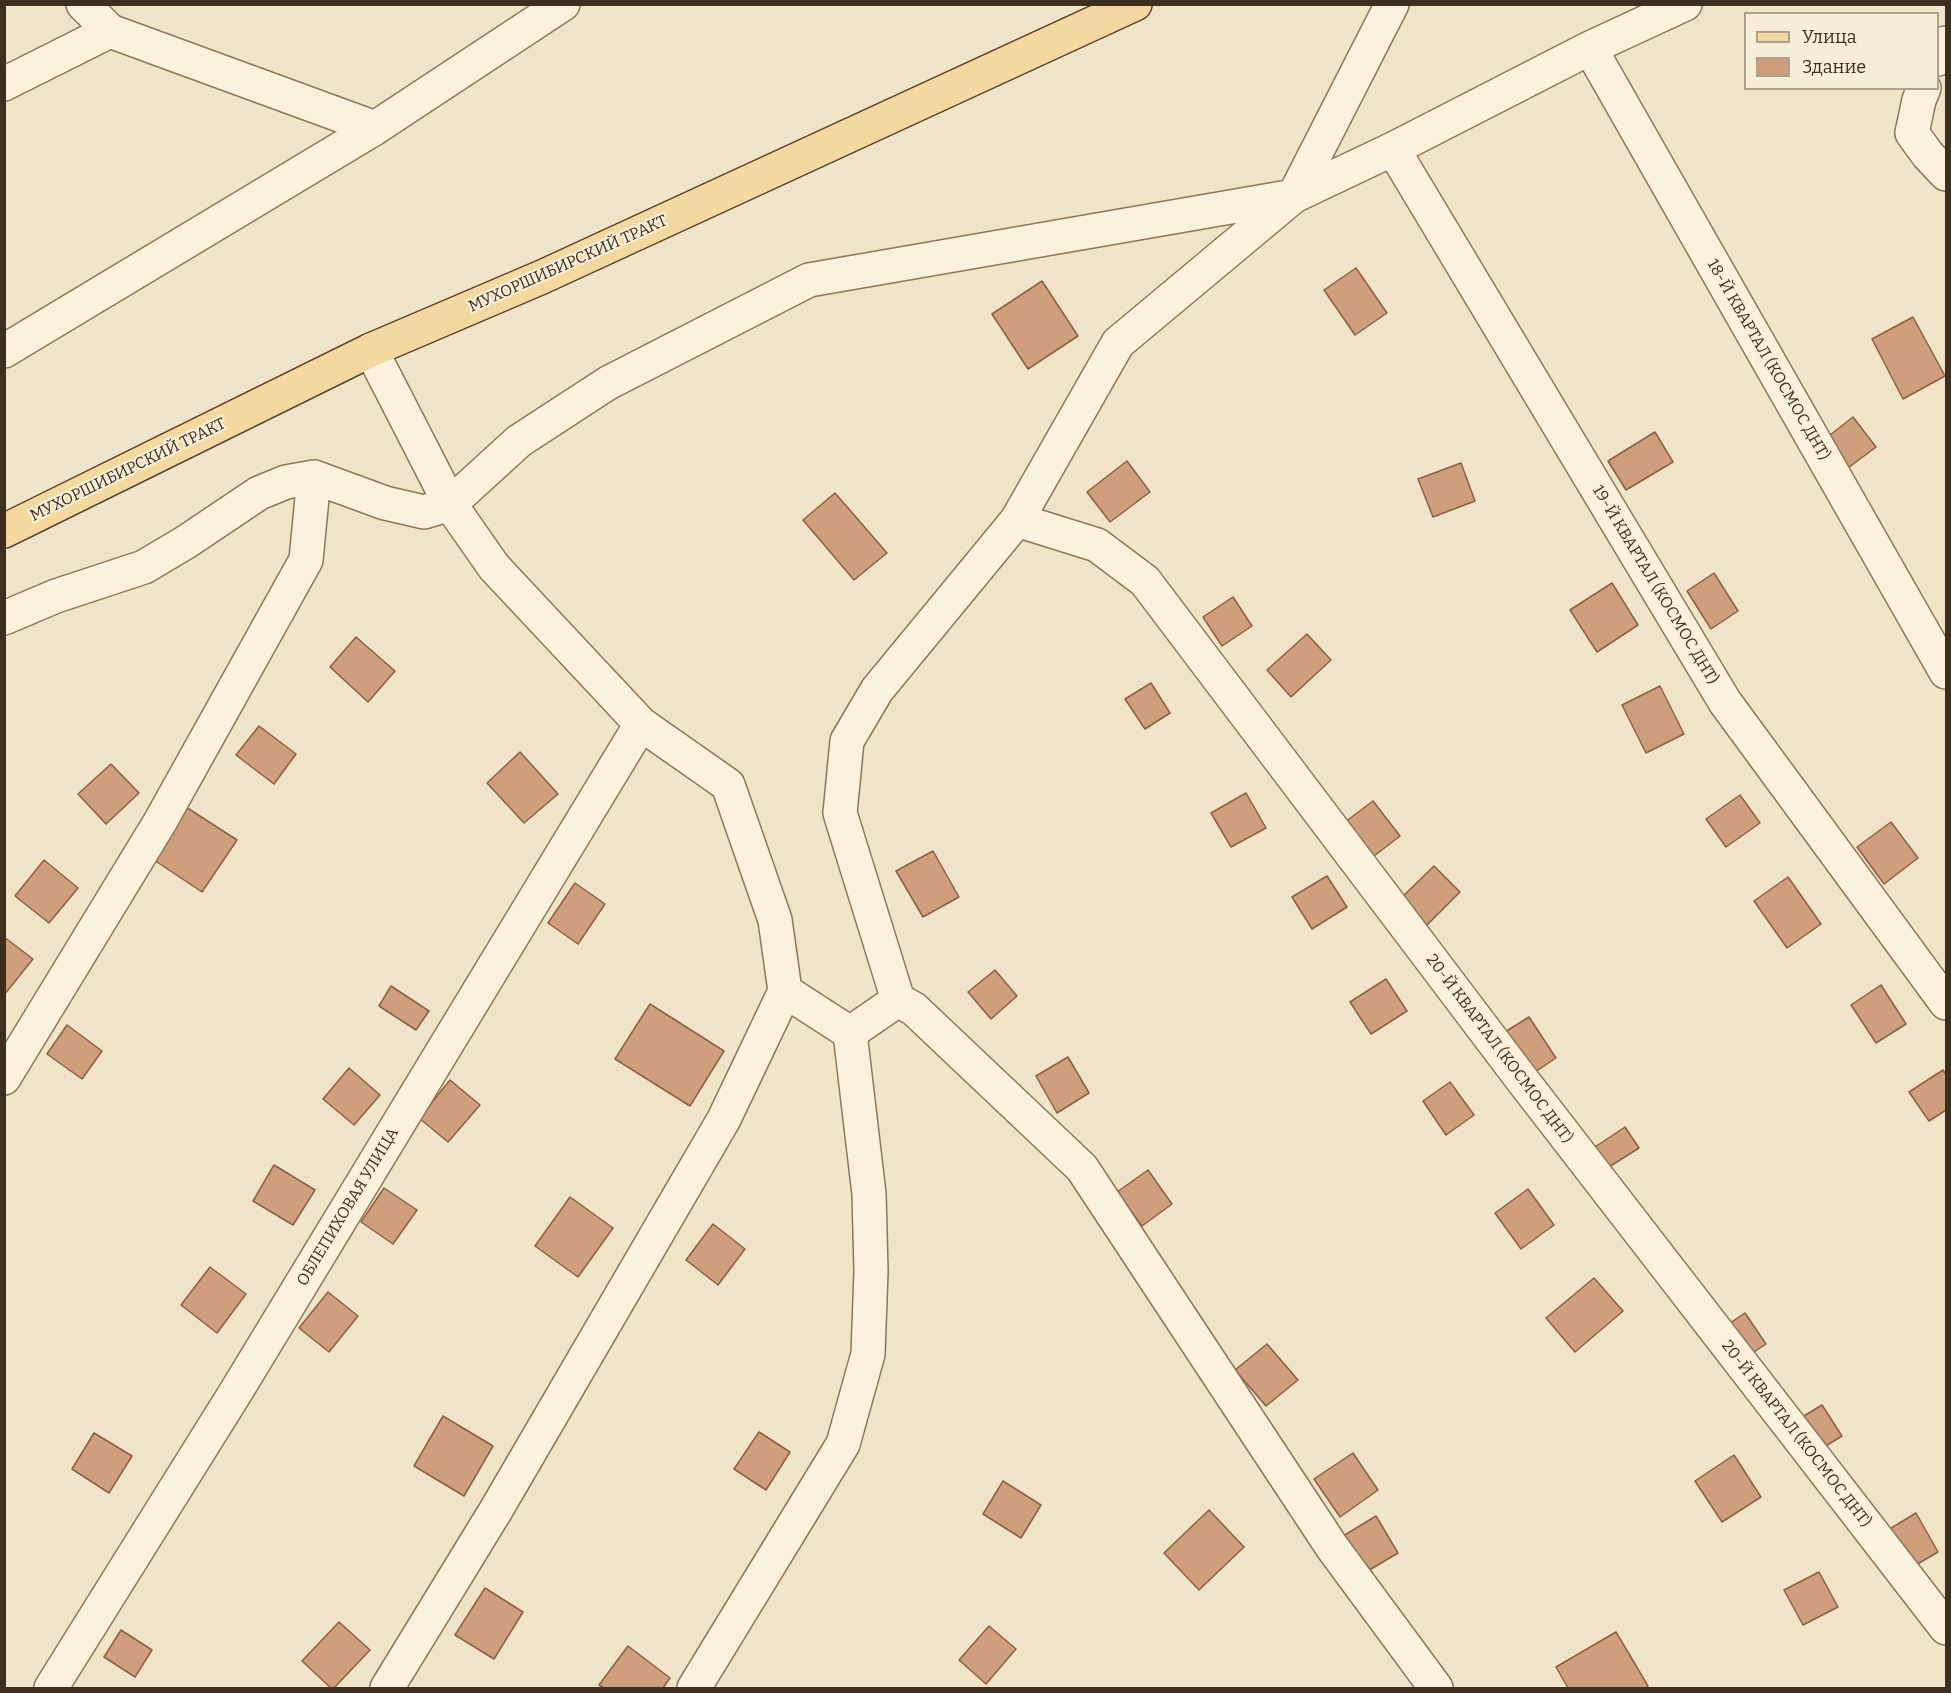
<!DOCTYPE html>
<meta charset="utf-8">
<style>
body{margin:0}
#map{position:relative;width:1951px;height:1693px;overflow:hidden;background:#f0e4c8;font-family:Bitter,serif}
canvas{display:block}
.frame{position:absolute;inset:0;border:6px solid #3d2e20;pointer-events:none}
.legend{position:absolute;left:1744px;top:12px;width:195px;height:78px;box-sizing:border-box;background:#f7eed8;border:2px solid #ada18e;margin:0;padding:8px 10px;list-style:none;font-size:18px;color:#3d2e20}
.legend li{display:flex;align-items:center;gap:12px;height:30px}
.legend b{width:30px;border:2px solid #ada18e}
</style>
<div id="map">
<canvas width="1951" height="1693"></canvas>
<div class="frame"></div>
<ul class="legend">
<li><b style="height:8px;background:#f3d9a0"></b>Улица</li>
<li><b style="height:16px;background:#cf9f7d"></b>Здание</li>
</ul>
</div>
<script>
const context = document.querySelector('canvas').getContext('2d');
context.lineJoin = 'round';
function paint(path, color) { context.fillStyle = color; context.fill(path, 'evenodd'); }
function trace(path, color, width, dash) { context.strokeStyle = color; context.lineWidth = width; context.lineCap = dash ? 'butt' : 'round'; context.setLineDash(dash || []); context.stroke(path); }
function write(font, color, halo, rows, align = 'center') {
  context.font = font + ' Bitter,serif'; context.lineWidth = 4.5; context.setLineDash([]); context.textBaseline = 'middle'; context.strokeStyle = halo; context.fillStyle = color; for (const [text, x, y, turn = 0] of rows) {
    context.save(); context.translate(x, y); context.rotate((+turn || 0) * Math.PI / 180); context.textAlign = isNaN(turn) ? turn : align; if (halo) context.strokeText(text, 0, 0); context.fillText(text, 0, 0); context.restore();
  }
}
const building = new Path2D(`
 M1356,268l31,45 -32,22 -31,-45z
 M1042,281l36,55 -50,33 -36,-55z
 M1913,317l32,59 -42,23 -31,-60z
 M1853,417l23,30 -28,21 -23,-29z
 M1655,432l18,30 -47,28 -18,-29z
 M1127,461l23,31 -40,30 -23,-30z
 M1461,463l14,38 -42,16 -15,-38z
 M835,493l52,60 -33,27 -51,-60z
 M1714,573l24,38 -27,18 -24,-38z
 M1612,583l26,42 -41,27 -27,-42z
 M1233,597l19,29 -30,20 -19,-29z
 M1307,634l24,26 -40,37 -24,-27z
 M356,637l39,34 -27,31 -38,-35z
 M1151,683l19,30 -25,16 -20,-30z
 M1660,686l24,48 -38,19 -24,-48z
 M259,726l37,28 -22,30 -38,-29z
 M520,752l38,42 -34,29 -37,-40z
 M111,764l28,29 -33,31 -28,-30z
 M1246,793l20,35 -35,19 -20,-34z
 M1740,795l20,28 -34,24 -20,-28z
 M1373,801l27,35 -35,27 -28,-35z
 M186,807l51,33 -35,52 -51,-34z
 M1891,822l27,36 -34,26 -27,-37z
 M933,851l26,46 -36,20 -27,-46z
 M44,860l34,28 -29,35 -34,-27z
 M1434,866l26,26 -37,37 -26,-27z
 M1327,876l20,31 -35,22 -20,-32z
 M1788,877l33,47 -34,24 -33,-47z
 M575,883l30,21 -27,40 -30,-21z
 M4,937l29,22 -29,36z
 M995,970l22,26 -26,23 -23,-27z
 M1386,979l21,32 -36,23 -21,-32z
 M1881,985l25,39 -30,19 -25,-38z
 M391,986l38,25 -13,19 -37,-24z
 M650,1004l74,47 -34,55 -75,-47z
 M1529,1017l27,41 -24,16 -27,-42z
 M67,1025l35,26 -20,28 -35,-25z
 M1068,1057l21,36 -32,20 -21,-37z
 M349,1068l31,27 -26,30 -31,-26z
 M1943,1070l3,5v35l-17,11 -20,-29z
 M450,1080l30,25 -32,37 -29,-24z
 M1450,1082l24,33 -28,20 -23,-34z
 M1625,1127l14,21 -30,19 -14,-20z
 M274,1165l41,25 -22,35 -40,-24z
 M1148,1170l24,34 -30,22 -25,-34z
 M384,1188l33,22 -24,34 -32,-22z
 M1528,1189l26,36 -33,24 -26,-36z
 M570,1197l43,31 -35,49 -43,-31z
 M713,1224l32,25 -27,36 -32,-25z
 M210,1267l36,27 -29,39 -36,-28z
 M1594,1278l29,33 -48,41 -29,-34z
 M328,1292l30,24 -29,36 -30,-24z
 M1745,1313l21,31 -24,16 -21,-31z
 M1267,1344l31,36 -32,26 -31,-36z
 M1822,1405l20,31 -28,17 -20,-31z
 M443,1416l50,30 -29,50 -50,-30z
 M759,1432l31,20 -24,38 -32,-21z
 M94,1433l38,23 -23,37 -37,-24z
 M1353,1453l25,37 -38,27 -26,-38z
 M1734,1455l27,42 -39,25 -27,-41z
 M1003,1481l38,24 -20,33 -38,-24z
 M1209,1510l35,37 -45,43 -35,-37z
 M1916,1513l22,39 -34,20 -21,-39z
 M1376,1516l22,37 -32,19 -23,-36z
 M1819,1572l19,35 -35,18 -19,-35z
 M485,1588l38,24 -29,47 -39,-24z
 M339,1622l31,28 -36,38h-3l-29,-27z
 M989,1626l27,23 -30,35 -27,-24z
 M121,1630l31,20 -17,27 -31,-20z
 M1616,1632l32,54 -3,2h-77l-12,-21z
 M628,1646l42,32 -7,10h-59l-5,-3z`);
const minor = new Path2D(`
 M83,4l27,27 265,97
 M1392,4l-98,192 -176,147 -101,177 -140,170 -30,51 -7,72 58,187 16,9 168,159 250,379 104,141
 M1590,48l356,624
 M1938,59l8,-16
 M4,84l106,-53
 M1924,88l-5,12 -7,33 16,22 18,19
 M1393,149l332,553 221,301
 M371,350l79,154 44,63 147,157 87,61 47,135 10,71 65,42 19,161 2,77 -3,83 -25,90 -149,244
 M4,351l371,-223 188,-124
 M1017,520l80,25 48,36 375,496 426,551
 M4,618l52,-22 88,-29 42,-25 73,-49 27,-11 28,-5 71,26 39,9 26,-8 69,-63 89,-58 201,-103 485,-84 99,-47 197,-101 95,-44
 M850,1033l48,-33
 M4,1078l156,-256 146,-262 8,-83
 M51,1688l186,-298 404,-666
 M387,1688l109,-178 228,-391 61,-128`);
const primary = new Path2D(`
 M4,531l367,-181 171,-73 593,-273`);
const streetNames = [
 ["МУХОРШИБИРСКИЙ ТРАКТ",568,264,-24],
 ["18-Й КВАРТАЛ (КОСМОС ДНТ)",1768,360,60],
 ["МУХОРШИБИРСКИЙ ТРАКТ",128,470,-26],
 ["19-Й КВАРТАЛ (КОСМОС ДНТ)",1655,585,59],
 ["20-Й КВАРТАЛ (КОСМОС ДНТ)",1499,1049,53],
 ["ОБЛЕПИХОВАЯ УЛИЦА",348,1207,-59],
 ["20-Й КВАРТАЛ (КОСМОС ДНТ)",1796,1434,52]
];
paint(building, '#cf9f7d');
trace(building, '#8d5f41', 1.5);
trace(minor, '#8d765c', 36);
trace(primary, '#5b4430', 36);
trace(minor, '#faf1dc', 33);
trace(primary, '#f3d9a0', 33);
write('16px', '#3d2e20', '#f7eed8', streetNames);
</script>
